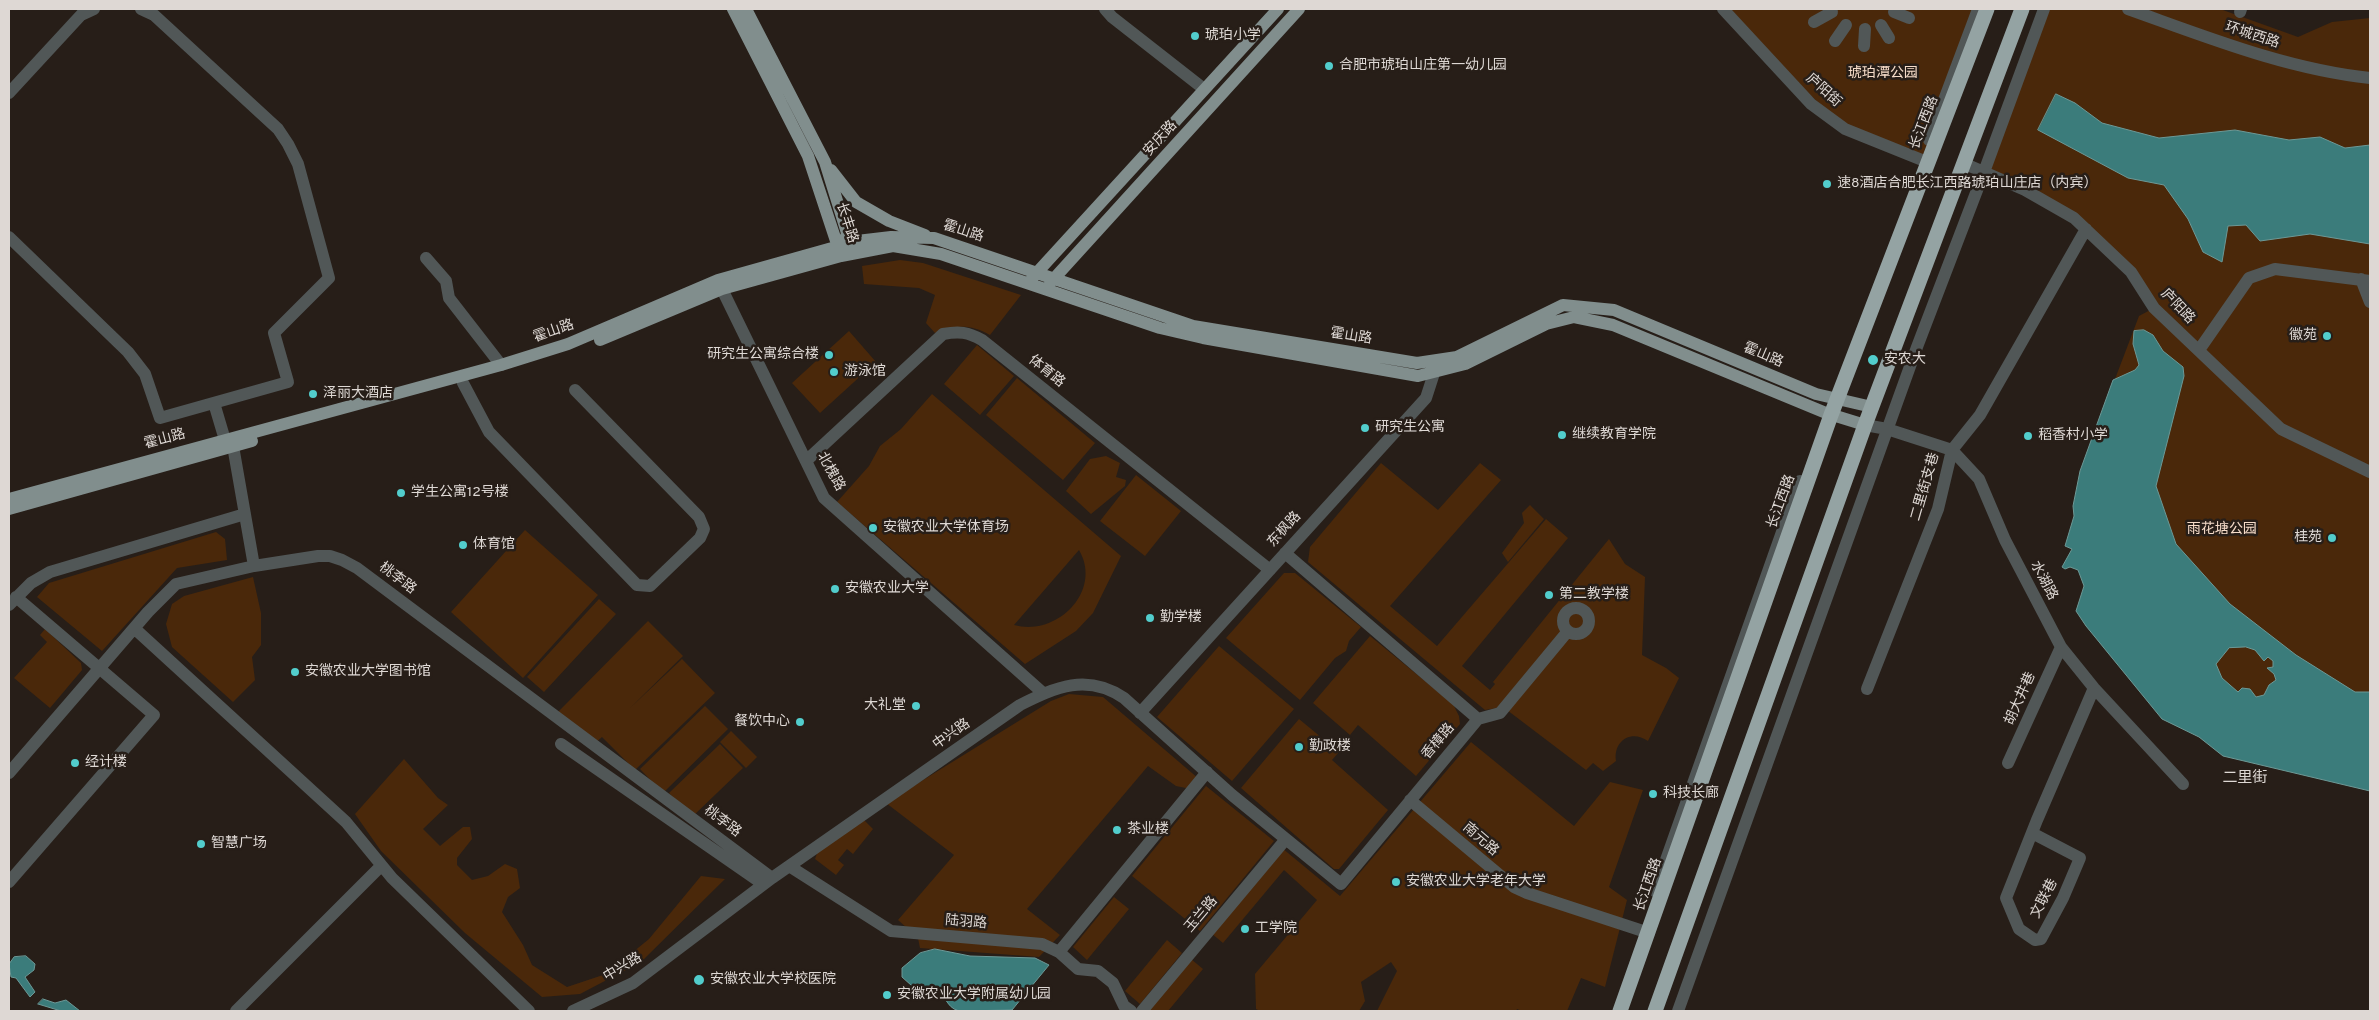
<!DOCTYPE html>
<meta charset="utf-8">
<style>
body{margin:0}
#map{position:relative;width:2379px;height:1020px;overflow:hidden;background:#271e18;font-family:Overpass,sans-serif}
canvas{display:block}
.frame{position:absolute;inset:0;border:10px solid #ded8d4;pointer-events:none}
</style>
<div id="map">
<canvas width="2379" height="1020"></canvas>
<div class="frame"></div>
</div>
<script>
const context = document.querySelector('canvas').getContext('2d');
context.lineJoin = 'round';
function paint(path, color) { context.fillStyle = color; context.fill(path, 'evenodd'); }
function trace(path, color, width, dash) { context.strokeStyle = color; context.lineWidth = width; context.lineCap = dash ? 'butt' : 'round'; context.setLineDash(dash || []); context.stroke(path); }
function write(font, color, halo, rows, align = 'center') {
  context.font = font + ' Overpass,"Noto Sans SC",sans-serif'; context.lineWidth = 5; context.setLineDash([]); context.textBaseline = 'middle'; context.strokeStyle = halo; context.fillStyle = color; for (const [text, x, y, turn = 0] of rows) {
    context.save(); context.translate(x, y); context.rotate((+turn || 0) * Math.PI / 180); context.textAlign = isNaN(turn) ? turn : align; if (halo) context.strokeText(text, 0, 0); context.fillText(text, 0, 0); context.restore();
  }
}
const green = new Path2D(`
 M1723,9h255l-57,151 -76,-31z
 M2044,9h176l78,28 34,-15 38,-4v773l-147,-35 -24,-19 -37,-18 -76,-93 -10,-15 8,-25 -6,-16 -8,-3 -5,2 -3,-2 10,-18 -7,-3 9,-30 -1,-10 7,-35 59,-155 15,-8 -23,-36 -57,-54 -90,-46z
 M900,260l23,3 98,32 -31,40c-20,-11 -35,-10 -55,-2l-9,-10 9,-28 -16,-7 -55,-4 -2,-18z
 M849,331l27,31 -56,51 -28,-30z
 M977,345l37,31 -34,39 -36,-31z
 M1017,378l78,65 -32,37 -77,-65z
 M932,394l189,162 -28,57 -17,18 -51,33 -188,-162 32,-36 11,-20 21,-17zM1079,550c24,41 -22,87 -65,75z
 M1106,456l14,7 -4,14 10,3 -1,6 -34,28 -25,-23 24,-32z
 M1381,463l57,47 42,-47 21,17 -111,126 47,40 109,-127 22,19 -106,128 28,24 5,-6 -2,-2 116,-143 16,25 20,13 -3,78 24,13 13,10 -31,63c-17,-12 -35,0 -32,20l-13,10 -10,-8 -7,7 -83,-63 -18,3 -177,-148 2,-15z
 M1136,475l45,36 -36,45 -45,-35z
 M1530,505l14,14 -36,43 -6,-9 22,-30 -2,-10z
 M525,530l73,65 -75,83 -72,-66z
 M216,532l9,7 2,21 -50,8 -75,83 -65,-54 12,-14z
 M1284,573h11l66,54 -12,14 -3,10 -11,7 -35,42 -74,-62z
 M253,577l8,36v32l-9,12 3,23 -22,22 -61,-55 -6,-23 6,-20 12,-8z
 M599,599l17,15 -72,78 -17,-15z
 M648,621l35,35 -54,53 53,-50 33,34 -80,77 -33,-33 -10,9 -34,-34z
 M45,629l36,34 1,7 -32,38 -36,-30 33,-36 -7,-7z
 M1370,636l83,68 6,12 1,8 -44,52 -58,-51 -8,10 -37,-32z
 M1219,646l75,63 -62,72 -75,-64z
 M1069,694l34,3 96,82 -8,10 -15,-3 -28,-20 -121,143 33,26 -21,22 -119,-9 -4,-20h-9l-9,-8 56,-65 -68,-52 165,-102z
 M705,706l23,23 -65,64 -23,-24z
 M1299,719l40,33 -7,8 56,50 -49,59h-5l-93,-81z
 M731,731l26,26 -11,11 -26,-26z
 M1471,742l103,84 36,-44 33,8 -34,97 18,13 -22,87 -24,-9 -14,33h-45l-5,-2 -1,2h-139l20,-40 -6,-9 -30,20 4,19 -6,10h-99l-4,-2 -1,-35 62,-74 -33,-30 -61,73 -12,-10 71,-85 58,48z
 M720,744l23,24 -51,49 -23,-24z
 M404,759l34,39 10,7 -25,24 17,17 23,-19h7l2,12 -15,19v7l15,15 16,-4 17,-12 12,5 3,19 -12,9 -6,15 21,33 9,20 35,22 39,-13 43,-35 52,-63 24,3 -84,83 -61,32 -38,3 -77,-64 -84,-82 -26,-37z
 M1206,786l68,55 -74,90 -68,-55z
 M863,819l10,10 -20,25 -6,-5 -9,11 6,5 -8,10 -21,-16 3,-8z
 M1114,897l15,12 -42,51 -14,-13z
 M1167,940l15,13 -42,51 -15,-13z
 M1191,959l12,10 -35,42h-20z`);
const water = new Path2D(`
 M2056,94l19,9 27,20 57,15 76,-8 54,10 31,-3 25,11 25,-3v99l-60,-10 -50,7 -14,-16 -18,1 -6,36 -19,-10 -15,-33 -24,-34 -36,-7 -90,-48z
 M2144,330l9,5 10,16 20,16 1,9 -28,110 20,58 54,60 66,51 59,37h15v99l-147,-35 -24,-19 -37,-18 -76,-93 -10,-15 8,-25 -6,-16 -8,-3 -5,2 -3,-2 10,-18 -7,-3 9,-30 -1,-10 7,-35 33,-91 22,-10 4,-5 -6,-21 1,-13zM2246,647l9,3 9,11 4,-4 5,4v6l-6,1 7,6 2,6 -7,5 -5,10 -8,2 -6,-8 -8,-1 -4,4 -16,-14 -6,-14 13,-16z
 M935,949l35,7 65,2 14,7 -37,45 -53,1c-15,-4 -12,-19 -28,-24l-10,7 -19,-17v-9l18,-15z
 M26,956l9,8 -1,6 -9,7 10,15 -5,5 -14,-19 -5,-1 -2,-13 5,-7z
 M43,999l12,4 11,-3 14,11h-19l-23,-7z`);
const minor = new Path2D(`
 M1105,9l7,8 92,72
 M1723,9l88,95 34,25 82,33
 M2128,9c79,28 158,60 242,69
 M1894,12l15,6
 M2240,12l1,-3
 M1814,22l18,-10
 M1881,25l8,13
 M1835,41l11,-16
 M1864,46l1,-17
 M9,93l72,-78 13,-6
 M1929,140l49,-131
 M1963,163l62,27 49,28 57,54 23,36 127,121 89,43
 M9,237l119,115 17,22 15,44 128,-36 -14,-49 55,-55 -31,-114 -10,-20 -10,-15 -124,-114 -13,-6
 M426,258l20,23 3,17 52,67
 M2361,279l9,23
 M718,281l106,217 219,195
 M2199,350l50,-72 26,-9 95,12
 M463,383l26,49 148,153 13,1 50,-48 4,-9 -5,-12 -124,-127
 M214,403l11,37
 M1865,425l22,4 65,21 27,29 26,61 56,107 33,41 89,96
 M233,446l21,120
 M806,461l137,-127c16,-3 25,-2 39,6l288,230
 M1285,553l193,166
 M9,605l22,-22 19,-11 195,-58
 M1563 621a13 13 0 1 1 26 0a13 13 0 1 1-26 0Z
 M134,628l212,194 46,56 137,133
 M1867,689l71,-180 14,-59 28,-35 106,-186
 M1140,713l286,-315 11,-34
 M561,744l202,140
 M2008,763l53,-116
 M9,773l139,-161 28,-28 78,-18 64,-10h12l12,4 15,8 415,310
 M1410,800l104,87 13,6 122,40
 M2032,833l48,25 -17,40 -22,41 -6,1 -16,-11 -13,-31 31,-78 57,-132
 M789,866l102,65 151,13 17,8 19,17 20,2 15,12 11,23 7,5
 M9,882l145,-167 -138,-118
 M1655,891l145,-410
 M1059,952l148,-180
 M236,1011l145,-145
 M573,1011l60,-28 139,-105 248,-173c36,-18 67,-32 104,-7l108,97 109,89 137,-165 22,-6 68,-82
 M1142,1011l144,-172
 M1678,1011l239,-664 67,-175 60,-163`);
const major = new Path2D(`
 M733,9l75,147 32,97
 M746,9l79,153 22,71 -5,18
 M831,170l25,32 33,19 36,14
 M1032,278l246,-269
 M1050,283l249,-274
 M600,340l122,-51 119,-33 52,-10 48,8 219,74 43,10 215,38 47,-12 81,-40 28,-7 39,8 213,88 39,12
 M9,499l492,-134 67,-21 150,-64 139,-39 34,-4 43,1 259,88 224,37 40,-6 106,-52 51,5 202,84 56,13
 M9,509l243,-68`);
const highway = new Path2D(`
 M1620,1011l211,-596 156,-406
 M1655,1011l210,-586 157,-416`);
const markers = [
 [1195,36,5,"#52cdcc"],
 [1329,66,5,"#52cdcc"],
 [1827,184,5,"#52cdcc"],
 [2327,336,5,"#52cdcc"],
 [829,355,5,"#52cdcc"],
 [1873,360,6,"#52cdcc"],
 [834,372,5,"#52cdcc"],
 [313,394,5,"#52cdcc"],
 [1365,428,5,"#52cdcc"],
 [1562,435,5,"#52cdcc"],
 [2028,436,5,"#52cdcc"],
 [401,493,5,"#52cdcc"],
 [873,528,5,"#52cdcc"],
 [2332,538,5,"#52cdcc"],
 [463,545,5,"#52cdcc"],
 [835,589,5,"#52cdcc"],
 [1549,595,5,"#52cdcc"],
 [1150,618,5,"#52cdcc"],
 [295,672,5,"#52cdcc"],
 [916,706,5,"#52cdcc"],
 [800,722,5,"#52cdcc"],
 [1299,747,5,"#52cdcc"],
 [75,763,5,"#52cdcc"],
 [1653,794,5,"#52cdcc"],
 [1117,830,5,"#52cdcc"],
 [201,844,5,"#52cdcc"],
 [1396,882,5,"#52cdcc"],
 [1245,929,5,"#52cdcc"],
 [699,980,6,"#52cdcc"],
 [887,995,5,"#52cdcc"]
];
const poiNames = [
 ["琥珀小学",1205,36],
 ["合肥市琥珀山庄第一幼儿园",1339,66],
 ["速8酒店合肥长江西路琥珀山庄店（内宾）",1837,184],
 ["徽苑",2317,336,"right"],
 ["研究生公寓综合楼",819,355,"right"],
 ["安农大",1884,360],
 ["游泳馆",844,372],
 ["泽丽大酒店",323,394],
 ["研究生公寓",1375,428],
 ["继续教育学院",1572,435],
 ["稻香村小学",2038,436],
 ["学生公寓12号楼",411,493],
 ["安徽农业大学体育场",883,528],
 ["桂苑",2322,538,"right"],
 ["体育馆",473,545],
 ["安徽农业大学",845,589],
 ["第二教学楼",1559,595],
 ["勤学楼",1160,618],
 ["安徽农业大学图书馆",305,672],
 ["大礼堂",906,706,"right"],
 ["餐饮中心",790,722,"right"],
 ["勤政楼",1309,747],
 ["经计楼",85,763],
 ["科技长廊",1663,794],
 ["茶业楼",1127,830],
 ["智慧广场",211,844],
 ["安徽农业大学老年大学",1406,882],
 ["工学院",1255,929],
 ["安徽农业大学校医院",710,980],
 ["安徽农业大学附属幼儿园",897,995]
];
const streetNames = [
 ["环城西路",2252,36,18],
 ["庐阳街",1823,91,42],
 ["长江西路",1925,123,-69],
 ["安庆路",1161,139,-48],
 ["长丰路",846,223,72],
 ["霍山路",963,232,18],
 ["庐阳路",2177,307,46],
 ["霍山路",554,332,-19],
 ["霍山路",1351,337,9],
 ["霍山路",1763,356,23],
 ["体育路",1046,372,39],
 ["霍山路",165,440,-15],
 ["北槐路",830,472,61],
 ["二里街支巷",1926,487,-74],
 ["长江西路",1782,502,-70],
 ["东枫路",1285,530,-48],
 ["桃李路",397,579,37],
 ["水湖路",2043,581,62],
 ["胡大井巷",2021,699,-66],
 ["中兴路",952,735,-35],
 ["香樟路",1439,742,-50],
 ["桃李路",722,822,37],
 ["南元路",1480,840,41],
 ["长江西路",1649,885,-71],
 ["文联巷",2045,899,-63],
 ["玉兰路",1202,915,-50],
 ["陆羽路",966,923,5],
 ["中兴路",623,968,-31]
];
const parkNames = [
 ["琥珀潭公园",1883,74],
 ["雨花塘公园",2222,530]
];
const neighbourhoodNames = [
 ["二里街",2245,779]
];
paint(green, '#4a280a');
paint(water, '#3b7c7b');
trace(water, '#6c9896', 1);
trace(minor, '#515757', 12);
trace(major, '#818e8d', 12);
trace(highway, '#94a3a3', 15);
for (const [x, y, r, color] of markers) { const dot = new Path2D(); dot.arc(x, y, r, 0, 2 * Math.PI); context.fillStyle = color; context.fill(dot); trace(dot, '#271e18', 2); }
write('14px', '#ded8d4', '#271e18', poiNames, 'left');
write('14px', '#ded8d4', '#271e18', streetNames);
write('14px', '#f6dcc9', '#271e18', parkNames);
write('15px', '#ded8d4', '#271e18', neighbourhoodNames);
</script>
